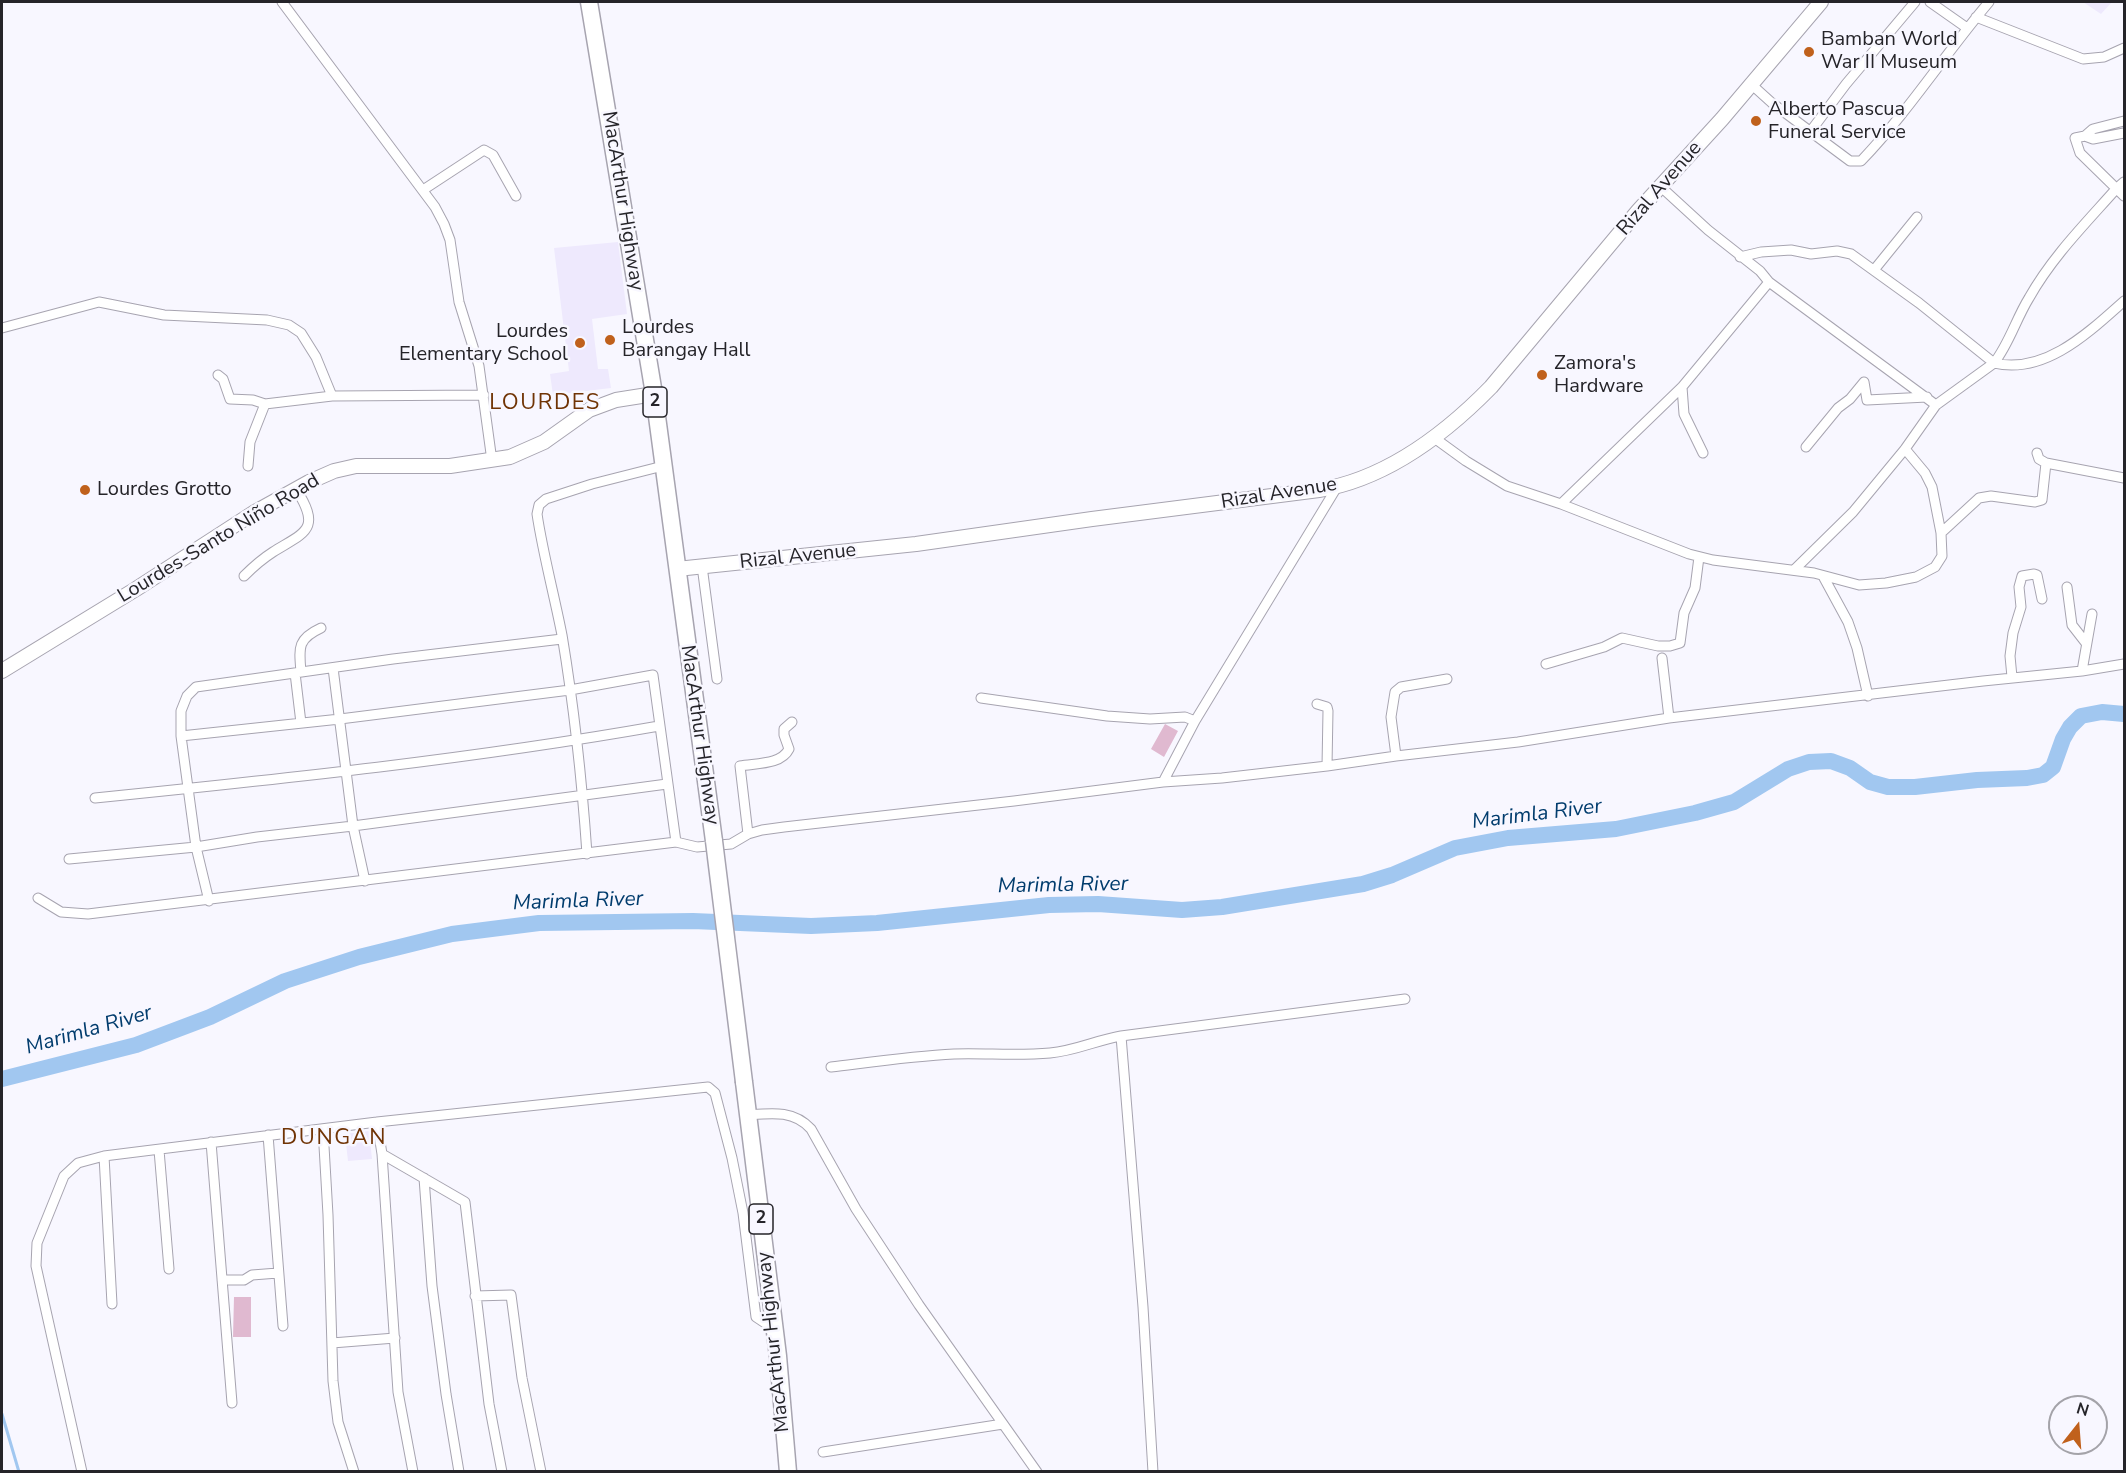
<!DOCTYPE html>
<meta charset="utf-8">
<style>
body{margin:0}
#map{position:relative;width:2126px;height:1473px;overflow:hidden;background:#f8f7ff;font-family:"Nunito Sans",sans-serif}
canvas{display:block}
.frame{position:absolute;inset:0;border:3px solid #252429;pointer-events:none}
.north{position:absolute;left:2048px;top:1395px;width:60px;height:60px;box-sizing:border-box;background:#f8f7ff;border:2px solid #a4a3a9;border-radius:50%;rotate:17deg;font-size:16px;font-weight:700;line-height:24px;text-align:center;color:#252429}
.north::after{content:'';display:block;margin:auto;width:21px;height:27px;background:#c0611c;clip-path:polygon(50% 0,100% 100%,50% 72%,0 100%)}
</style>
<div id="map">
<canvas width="2126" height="1473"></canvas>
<div class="frame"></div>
<div class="north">N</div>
</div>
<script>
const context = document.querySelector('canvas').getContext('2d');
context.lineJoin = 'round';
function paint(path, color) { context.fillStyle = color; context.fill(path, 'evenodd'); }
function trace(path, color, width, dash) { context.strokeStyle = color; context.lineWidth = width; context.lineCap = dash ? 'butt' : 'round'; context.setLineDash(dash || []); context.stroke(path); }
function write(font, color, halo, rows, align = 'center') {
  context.font = font + ' "Nunito Sans",sans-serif'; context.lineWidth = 5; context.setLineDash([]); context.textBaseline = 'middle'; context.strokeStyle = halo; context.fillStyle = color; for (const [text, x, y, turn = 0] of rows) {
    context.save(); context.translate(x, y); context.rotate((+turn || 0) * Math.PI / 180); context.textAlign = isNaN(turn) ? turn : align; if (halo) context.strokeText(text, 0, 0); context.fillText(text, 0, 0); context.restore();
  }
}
const built = new Path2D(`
 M2083,2h29l-11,12z
 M618,242l9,72 -35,5 6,50h10l3,19 -58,7 -3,-21 19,-3 -15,-123z
 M369,1131l3,28 -24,2 -3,-27z`);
const green = new Path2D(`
 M1165,724l13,7 -14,26 -13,-8z
 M234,1297h17v40h-18z`);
const stream = new Path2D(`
 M2,1414l17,58`);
const river = new Path2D(`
 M2,1079l134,-34 74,-28 75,-36 74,-24 93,-23 87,-11 154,-2 118,5 66,-3 172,-18 49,-1 84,6 40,-3 141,-23 29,-9 63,-27 53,-10 108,-9 79,-16 39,-11 54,-33 21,-7 22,-1 19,7 20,14 18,5h27l62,-7 50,-2 16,-3 10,-8 10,-28 7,-12 11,-11 21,-4 22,2`);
const street = new Path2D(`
 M282,2l153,205 9,17 6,16 9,62 20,64 13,95
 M1930,2l37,26
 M1976,17l107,42 21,-2 20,-9
 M1751,84l21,19 78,58h11c47,-49 84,-107 128,-159
 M2124,121l-31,8 -8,7 -10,2 5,15 44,43
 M1810,132l36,-48 69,-82
 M2085,136l8,3 31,-6
 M1660,186l48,44 52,41 9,11
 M423,190l61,-40 9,5 23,41
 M1740,257l21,-5 30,-2 20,4 26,-3 14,3 68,49 75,60c51,12 95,-31 130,-62
 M1874,270l43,-53
 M2,328l97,-26 65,13 103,5 22,5 12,8 15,24 16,39
 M218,375l5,4 7,20 23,1 12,4
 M1682,387l2,27 19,39
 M1433,437l33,24 41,25 54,18 128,50 24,6 101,13 45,12 27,-2 30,-6 19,-10 7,-11 -1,-23 -9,-46 -7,-14 -20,-24
 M1806,447l32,-39 12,-9 14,-17 3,18 60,-3
 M2037,453l2,6 7,4 78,15
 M248,466l2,-24 15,-38 67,-8 152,-1
 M1561,504l121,-117 87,-105 167,123
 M1941,533l38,-35 12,-2 44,6 7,-2 4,-37
 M702,566l15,113
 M1794,570l59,-58 52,-63 31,-44 58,-42c15,-19 22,-44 35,-65 23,-41 56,-74 87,-109l8,-7
 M244,576c9,-9 18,-17 29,-24 32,-20 49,-22 23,-63
 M1823,576l25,46 9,26 11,48
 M2067,587l5,38 14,18
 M1662,658l7,60
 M1546,664l58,-17 18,-9 36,8h12l10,-3 4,-30 11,-25 4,-31
 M333,668l20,158 12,55
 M2082,671l10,-57
 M301,672c-2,-24 -4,-33 20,-44
 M295,673l6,50
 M2012,677l-2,-21 3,-23 8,-26 -2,-20 3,-11 12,-2 3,1 5,24
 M981,698l126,18 43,3 35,-2 10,4
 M1317,704l10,3 1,4 -1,55
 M181,736l159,-17 230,-29 83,-15 23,167
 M1396,756l-5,-39 4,-25 6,-5 46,-8
 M1163,782l32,-61 142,-234
 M95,798c188,-19 377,-39 564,-72
 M748,834l-8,-68c16,-3 41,-1 49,-17l-5,-14v-6l8,-7
 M587,854c-5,-73 -13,-147 -25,-219 -8,-41 -19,-81 -25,-121l2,-9 7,-6 46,-15 71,-18
 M69,859l127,-12 61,-10 96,-11 314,-42
 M38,898l23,14 27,2 588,-72 21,5 34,-3 17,-10 14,-4 22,-3 230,-26 149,-19 59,-4 105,-12 69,-10 122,-14 151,-24 314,-37 99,-10 42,-7
 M209,901l-13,-54 -15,-111v-25l6,-15 9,-9 197,-28 169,-20
 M1121,1036l22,271 10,165
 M831,1067c41,-5 82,-11 123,-13 32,-1 64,2 96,-1 25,-2 47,-13 71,-17l284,-37
 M748,1115c24,-2 46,-5 63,14l45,80 63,96 118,167
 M377,1122l5,32 16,238 15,80
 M323,1129l5,86 5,166 5,41 16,50
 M268,1135l15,191
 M211,1142l21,261
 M159,1150l10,119
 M382,1154l83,48 24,202 13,68
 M104,1156l8,148
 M424,1178l8,108 14,108 13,78
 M222,1280h22l8,-5 26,-2
 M475,1296l36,-1 11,83 19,94
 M332,1343l63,-5
 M823,1452l180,-28
 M82,1472l-46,-206 1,-23 27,-67 14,-13 26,-7 273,-34 331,-35 7,6 17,65 11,55 13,104 18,12`);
const secondary = new Path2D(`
 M677,569l239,-25 176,-25 227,-29c67,-11 126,-56 172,-103l147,-176 84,-92 99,-117
 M2,671l134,-82 119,-77 54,-30 25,-11 22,-5h94l60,-9 34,-15 45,-32 27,-10 38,-6`);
const highway = new Path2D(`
 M589,2l65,392 60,447
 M744,1082l34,274 10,116`);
const highwayBridge = new Path2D(`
 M714,841l30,241`);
const markers = [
 [1809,52,6,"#c0611c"],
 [1756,121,6,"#c0611c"],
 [610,340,6,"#c0611c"],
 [580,343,6,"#c0611c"],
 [1542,375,6,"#c0611c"],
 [85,490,6,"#c0611c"]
];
const shields = [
 [655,402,24],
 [761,1219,24]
];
const shieldNames = [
 ["2",655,402],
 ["2",761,1219]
];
const poiNames = [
 ["Bamban World",1821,40],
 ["War II Museum",1821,63],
 ["Alberto Pascua",1768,110],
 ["Funeral Service",1768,133],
 ["Lourdes",622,328],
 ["Barangay Hall",622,351],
 ["Lourdes",568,332,"right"],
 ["Elementary School",568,355,"right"],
 ["Zamora's",1554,364],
 ["Hardware",1554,387],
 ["Lourdes Grotto",97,490]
];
const streetNames = [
 ["Rizal Avenue",1660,189,-49],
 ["MacArthur Highway",622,201,81],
 ["Rizal Avenue",1279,494,-9],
 ["Lourdes-Santo Niño Road",219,539,-31],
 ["Rizal Avenue",798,557,-6],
 ["MacArthur Highway",699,735,82],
 ["MacArthur Highway",774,1342,-96]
];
const waterNames = [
 ["Marimla River",1537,815,-7],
 ["Marimla River",1063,886,-1],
 ["Marimla River",578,902,-2],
 ["Marimla River",89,1031,-16]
];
const quarterNames = [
 ["LOURDES",545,404],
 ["DUNGAN",334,1139]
];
paint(built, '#eee9fd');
paint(green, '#e0b9d0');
trace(stream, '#a1c7f0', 3);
trace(river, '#a1c7f0', 16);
trace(street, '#a7a4b0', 11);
trace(secondary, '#a7a4b0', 16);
trace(highway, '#a7a4b0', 19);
trace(street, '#fff', 9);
trace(secondary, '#fff', 14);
trace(highway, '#fff', 16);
trace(highwayBridge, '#a7a4b0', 19, []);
trace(highwayBridge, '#fff', 16);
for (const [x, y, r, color] of markers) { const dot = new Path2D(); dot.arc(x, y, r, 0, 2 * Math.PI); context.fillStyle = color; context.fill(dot); trace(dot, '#f8f7ff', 2); }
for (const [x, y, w] of shields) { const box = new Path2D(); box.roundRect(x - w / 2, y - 15, w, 30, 4.5); context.fillStyle = '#f8f7ff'; context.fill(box); trace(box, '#252429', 1.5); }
write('bold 18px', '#252429', null, shieldNames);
write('20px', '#252429', '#f8f7ff', poiNames, 'left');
write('20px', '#252429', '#f8f7ff', streetNames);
write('italic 21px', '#013c6d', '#f8f7ff', waterNames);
context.letterSpacing = '1.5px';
write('22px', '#703405', '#f8f7ff', quarterNames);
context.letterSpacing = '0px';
</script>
